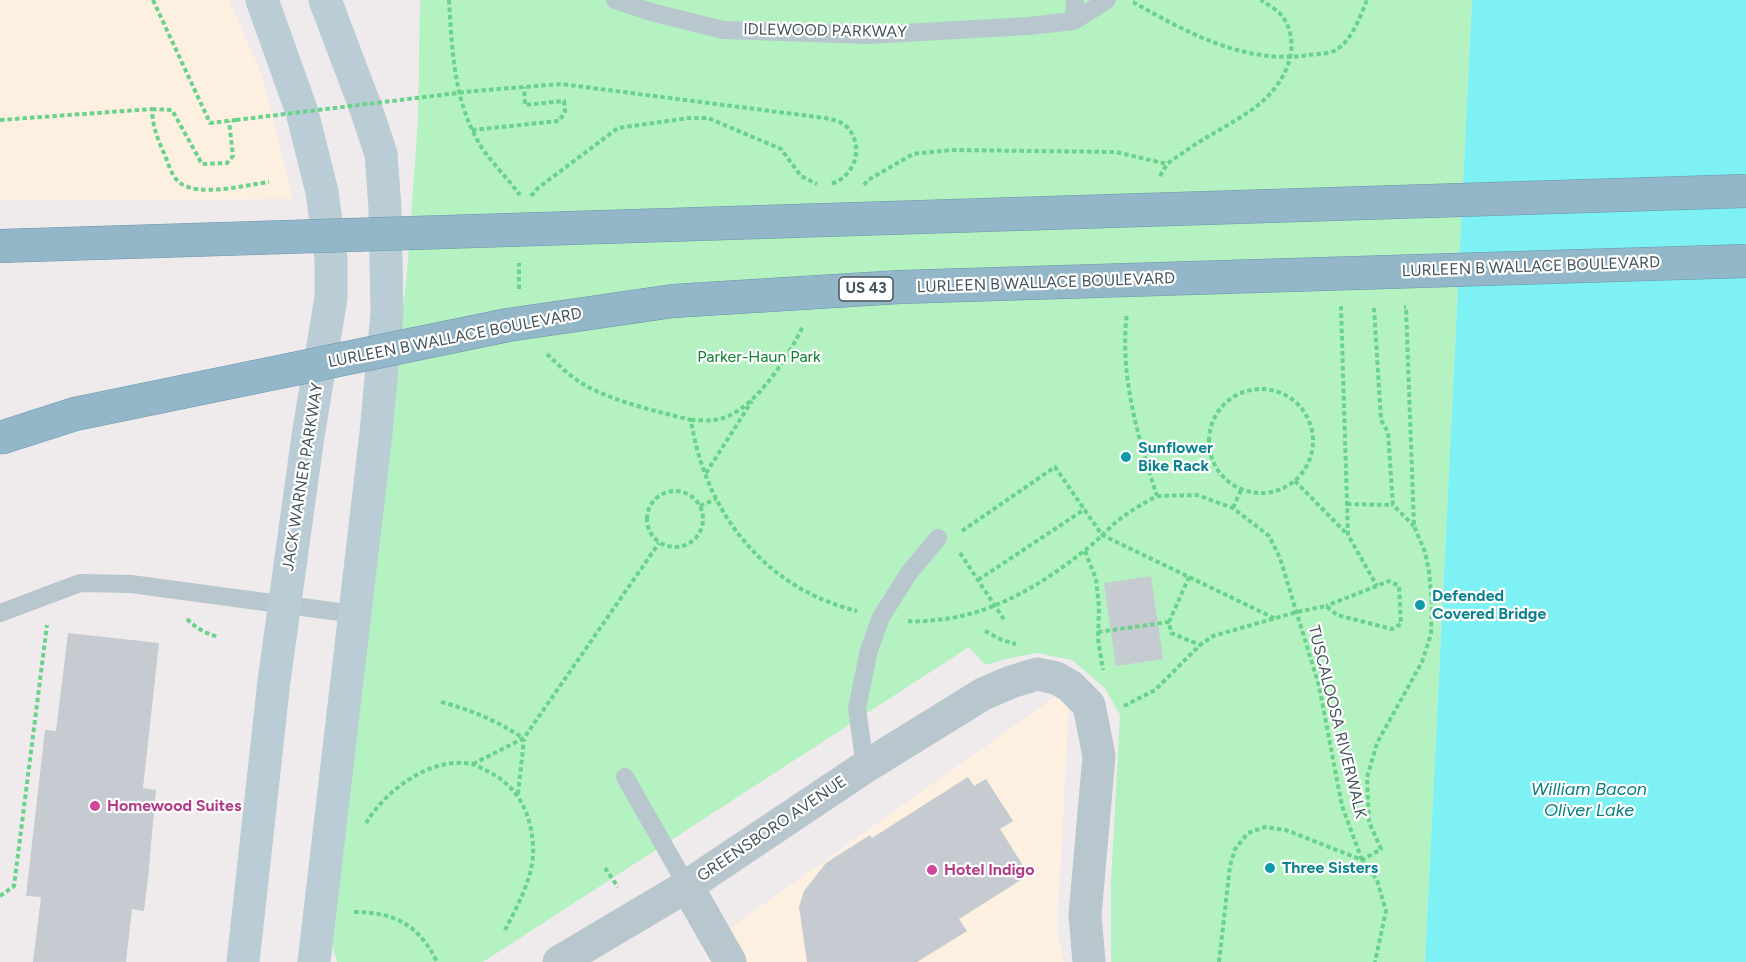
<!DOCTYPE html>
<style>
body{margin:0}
canvas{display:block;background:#efebec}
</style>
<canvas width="1746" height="962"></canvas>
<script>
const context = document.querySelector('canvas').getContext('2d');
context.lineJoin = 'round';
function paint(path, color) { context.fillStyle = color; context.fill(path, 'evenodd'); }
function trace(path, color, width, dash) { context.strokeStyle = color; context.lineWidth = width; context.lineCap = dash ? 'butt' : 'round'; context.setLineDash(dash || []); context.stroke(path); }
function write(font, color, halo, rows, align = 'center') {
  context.font = font + ' Figtree,sans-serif'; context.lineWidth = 4.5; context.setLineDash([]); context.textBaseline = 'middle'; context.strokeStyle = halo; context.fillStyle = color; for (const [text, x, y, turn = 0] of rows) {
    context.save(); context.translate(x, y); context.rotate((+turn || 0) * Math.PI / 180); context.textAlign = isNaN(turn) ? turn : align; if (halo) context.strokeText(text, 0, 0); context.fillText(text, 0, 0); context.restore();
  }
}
const commercial = new Path2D(`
 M0,0h229l33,75 31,124 -293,1z
 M1070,686l-13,245 7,31h-355l-7,-14z`);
const green = new Path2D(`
 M420,0h1052l-47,962h-314v-81l9,-166 -15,-27 -33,-28 -35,-7 -31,6 -21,6 -16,-18 -486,315h-146l-5,-17 75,-673 11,-152z`);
const water = new Path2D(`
 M1472,0h274v962h-321z`);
const building = new Path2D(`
 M1151,576l12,83 -47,7 -12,-83z
 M68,633l91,10 -16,145 13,2 -8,88 -4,33 -12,-2 -6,53h-93l8,-65 -15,-1 19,-166 11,1z
 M968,777l6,9 12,-7 27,42 -13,8 29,46 -70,44 8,12 -50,31h-110l-8,-55 5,-16 22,-28 44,-28 2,3z`);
const path = new Path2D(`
 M153,0l57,123 26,-3
 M449,0c3,51 5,104 33,148 11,16 26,31 38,47
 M1133,2c53,30 112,63 176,53 8,-1 20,-1 27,-5 16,-10 24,-33 31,-50
 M474,91l87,-7 264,34c8,2 16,3 22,9 18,19 8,51 -17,57
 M152,109l20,1 30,54 25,-1 6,-7 -4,-35
 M0,120l152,-11c1,21 6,30 14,49 3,8 6,18 13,24 18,16 67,3 90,0
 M472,130l87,-9 6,-9 -1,-11 -39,4 -1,-18
 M1160,176l7,-12c14,-10 28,-20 42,-28 20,-12 42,-23 58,-39 21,-21 34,-53 16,-80 -5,-7 -15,-12 -22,-17
 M864,185l4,-5 45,-26 38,-4 165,2 51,12
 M531,196l7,-8 80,-60 71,-10h19l73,31 20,27 16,8
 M519,289v-26
 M1343,308h-2l7,227 29,51
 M1374,308l7,112 7,12 5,73 21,21
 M547,354c11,11 23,22 36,30 28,17 76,28 108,36 14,92 73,168 166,191
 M1209 441a52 52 0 1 1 104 0a52 52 0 1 1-104 0Z
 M691,420c7,0 16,1 23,0 38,-4 74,-63 89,-94
 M706,473l46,-72
 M1295,481l52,53
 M647 519a28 28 0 1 1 56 0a28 28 0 1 1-56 0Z
 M1157,496l40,-1 36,13 36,28 11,22 39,128 23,120 20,54 15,20 9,31 -11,51
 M1347,504l46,1
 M700,506l16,-7
 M1233,508l8,-18
 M962,531l93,-64 47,68 174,84
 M1085,551l11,28 3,28 -1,32 5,31
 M960,553l45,68
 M978,580l107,-71
 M187,619c10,10 18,14 32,18
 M908,621c9,1 19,0 28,-1 56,-5 105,-35 148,-69 11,-8 20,-18 31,-28 13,-11 27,-19 42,-27 -19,-58 -38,-122 -30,-183
 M1169,622l20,-45
 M985,631l17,9 14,4
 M1098,632l71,-10 2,11 29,12
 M441,702c31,8 56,19 82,36
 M1124,706l31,-16 45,-45 13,-9 84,-24 29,-6 11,9 55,14 9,-5 -2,-38 -10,-5 -63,25
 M473,764l51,-26 135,-195
 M518,794l6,-55
 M366,823c20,-33 65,-67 106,-59 4,1 9,4 13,6 32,15 46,41 48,76 2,30 -16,60 -29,86
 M605,868l13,19
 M0,896l14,-10 33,-261
 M354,912c41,0 65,13 83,50
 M1219,962l11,-96 5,-17 13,-16 17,-6 21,3 76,30 19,-11 -12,-27 -2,-44 10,-35 45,-81 9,-28 1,-30 -3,-33 -4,-19 -11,-26 -8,-219h-2`);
const service = new Path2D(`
 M615,0l36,12 72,18 145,5 161,-9 45,-5 1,-21
 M1074,21l33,-21
 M0,613l80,-30 51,1 223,30
 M865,767l-8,-59 12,-58 12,-33 28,-44 29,-35
 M625,777l62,109`);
const minor = new Path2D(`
 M687,886l43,76
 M559,962l128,-76 178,-119 118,-73 28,-12 26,-8 19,4 14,8 19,19 10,51 -14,159 4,47`);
const secondary = new Path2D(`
 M243,962l31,-281 34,-245 23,-138v-39l-9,-67 -20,-80 -40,-112
 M314,962l62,-529 11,-120 -2,-105 -4,-54 -16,-48 -40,-106`);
const pathBridge = new Path2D(`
 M236,120l238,-29`);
const trunkBridge = new Path2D(`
 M0,246l1746,-55
 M0,438l75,-24 433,-89 165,-24 227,-14 846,-26`);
const markers = [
 [1126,457,6,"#0f9aa8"],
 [1420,605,6,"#0f9aa8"],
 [95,806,6,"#d1479c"],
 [1270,868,6,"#0f9aa8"],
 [932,870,6,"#d1479c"]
];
const shields = [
 [866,289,54]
];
const shieldNames = [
 ["US 43",866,289]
];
const streetNames = [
 ["IDLEWOOD PARKWAY",825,31,1],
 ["LURLEEN B WALLACE BOULEVARD",1531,267,-2],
 ["LURLEEN B WALLACE BOULEVARD",1046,283,-2],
 ["LURLEEN B WALLACE BOULEVARD",455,338,-11],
 ["JACK WARNER PARKWAY",303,477,-81],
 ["TUSCALOOSA RIVERWALK",1337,722,76],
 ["GREENSBORO AVENUE",772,829,-34]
];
const parkNames = [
 ["Parker-Haun Park",759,357]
];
const cultureNames = [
 ["Sunflower",1138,448],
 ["Bike Rack",1138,466],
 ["Defended",1432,596],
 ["Covered Bridge",1432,614],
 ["Three Sisters",1282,868]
];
const hotelNames = [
 ["Homewood Suites",107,806],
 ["Hotel Indigo",944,870]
];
const waterNames = [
 ["William Bacon",1589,790],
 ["Oliver Lake",1589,811]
];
paint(commercial, '#fdf0e1');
paint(green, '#b4f2c1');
paint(water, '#7df1f4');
paint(building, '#c5cbd0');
trace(path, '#69d38b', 4, [4.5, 3]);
trace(service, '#b8c7cd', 18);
trace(minor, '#b8c7cd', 33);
trace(secondary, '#baccd6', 33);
trace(trunkBridge, '#6996ac', 34, []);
trace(pathBridge, '#69d38b', 4, [4.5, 3]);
trace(trunkBridge, '#93b7c8', 33);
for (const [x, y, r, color] of markers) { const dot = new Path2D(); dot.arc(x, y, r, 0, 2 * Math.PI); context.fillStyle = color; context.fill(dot); trace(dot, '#fff', 2); }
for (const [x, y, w] of shields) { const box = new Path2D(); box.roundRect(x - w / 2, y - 12, w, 24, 4.5); context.fillStyle = '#fff'; context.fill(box); trace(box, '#43545b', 1.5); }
write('bold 15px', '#43545b', null, shieldNames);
write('16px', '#43545b', '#fff', streetNames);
write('16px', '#0e8232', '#fff', parkNames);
write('bold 16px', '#0d838f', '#fff', cultureNames, 'left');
write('bold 16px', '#b23c85', '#fff', hotelNames, 'left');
write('italic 18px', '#057e81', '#fff', waterNames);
</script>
